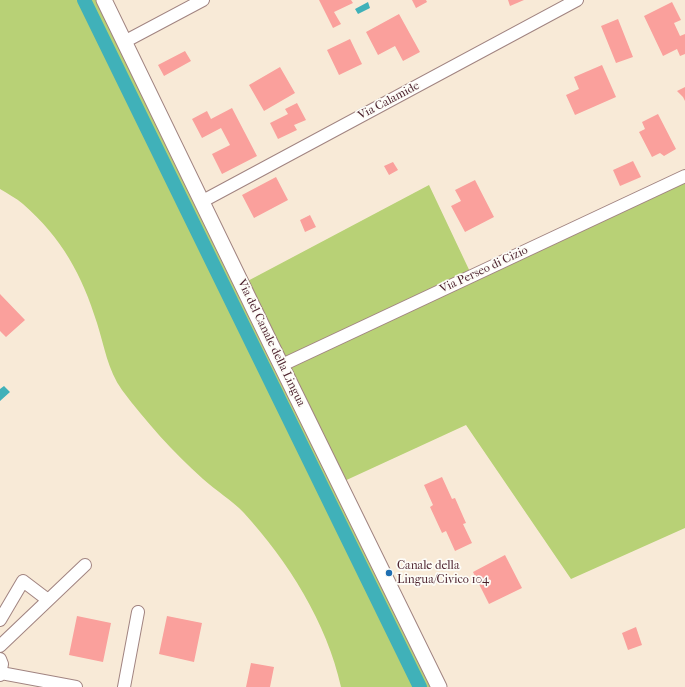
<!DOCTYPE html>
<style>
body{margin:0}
canvas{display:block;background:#f8ead7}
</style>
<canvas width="685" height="687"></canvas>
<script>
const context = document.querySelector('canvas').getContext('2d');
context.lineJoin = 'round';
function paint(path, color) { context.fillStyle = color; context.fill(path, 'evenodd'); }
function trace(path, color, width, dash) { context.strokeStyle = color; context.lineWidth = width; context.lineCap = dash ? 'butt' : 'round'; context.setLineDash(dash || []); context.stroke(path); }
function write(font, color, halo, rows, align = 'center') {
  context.font = font + ' "IM FELL French Canon",serif'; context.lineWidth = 3.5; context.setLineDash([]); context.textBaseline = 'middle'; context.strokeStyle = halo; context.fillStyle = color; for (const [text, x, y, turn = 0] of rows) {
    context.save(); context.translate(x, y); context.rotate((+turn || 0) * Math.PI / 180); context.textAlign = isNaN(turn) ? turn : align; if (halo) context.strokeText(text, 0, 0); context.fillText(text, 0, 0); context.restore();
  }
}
const green = new Path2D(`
 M0,0h96l335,687h-90c-14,-64 -53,-126 -97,-174 -12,-13 -28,-22 -41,-34 -30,-27 -57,-57 -81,-89 -14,-19 -18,-45 -25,-67 -15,-48 -35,-85 -74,-119 -7,-6 -15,-10 -23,-15z
 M685,176v352l-114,51 -105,-154 -126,58 -98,-199 187,-99 43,91z`);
const water = new Path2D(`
 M368,2l2,6 -12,6 -3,-5z
 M4,386l6,6 -10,9v-12z`);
const canal = new Path2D(`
 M84,0l336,687`);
const building = new Path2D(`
 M319,0h32l2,3 -19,9 7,12 -8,4z
 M412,0h14l1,2 -11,6z
 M508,0h16l-14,6z
 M672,2l9,18 -7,3 6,13 5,-2v20l-5,2 -3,-7 -14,7 -19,-40z
 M399,14l21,38 -17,9 -8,-15 -17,9 -12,-23z
 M618,19l15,38 -17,6 -15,-37z
 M350,39l12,25 -23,11 -12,-25z
 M185,51l6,10 -27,15 -6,-11z
 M602,65l14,32 -41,18 -9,-20 13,-6 -5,-12z
 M280,67l15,26 -31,18 -15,-26z
 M685,87v14l-2,-4 -6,-6z
 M297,103l9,17 -12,5 3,5 -19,9 -8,-16 18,-9 -3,-5z
 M232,108l25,48 -35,18 -10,-20 18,-9 -9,-17 -19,10 -10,-19 15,-8 4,8z
 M658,114l18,35 -12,7 -4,-3 -8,4 -13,-25 6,-3 -3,-7z
 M633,161l8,16 -21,9 -7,-16z
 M393,162l5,8 -9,5 -5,-9z
 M276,177l12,23 -34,18 -12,-23z
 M475,180l19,37 -29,15 -14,-26 10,-5 -6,-11z
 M310,215l6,12 -11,5 -5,-12z
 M0,294l25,26 -19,17 -6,-6z
 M442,477l10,22 3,-1 11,25 -3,1 9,19 -17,8 -9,-20 -4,2 -12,-26 3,-2 -9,-20z
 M505,555l17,33 -33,16 -16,-32z
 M77,616l34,7 -8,39 -34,-7z
 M167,616l35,7 -8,39 -35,-8z
 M636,627l6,18 -14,5 -6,-17z
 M251,663l23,4 -4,20h-24z`);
const minor = new Path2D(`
 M124,42l79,-42
 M201,202l376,-202
 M282,365l403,-189
 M0,620l23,-39 25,19
 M0,646l85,-81
 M0,659l2,5 -2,11
 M1,673l75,14
 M124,687l14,-75`);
const tertiary = new Path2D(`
 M104,0c110,230 223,458 335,687`);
const markers = [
 [389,573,4,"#1f6fb2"]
];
const streetNames = [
 ["Via Calamide",389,101,-28],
 ["Via Perseo di Cizio",484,270,-25],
 ["Via del Canale della Lingua",271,343,64]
];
const poiNames = [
 ["Canale della",397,566],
 ["Lingua/Civico 104",397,580]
];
paint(green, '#b8d176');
paint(water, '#40b1b9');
trace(canal, '#40b1b9', 14);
paint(building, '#faa09c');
trace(minor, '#a18481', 14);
trace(tertiary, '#a18481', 17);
trace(minor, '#fff', 12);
trace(tertiary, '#fff', 15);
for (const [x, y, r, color] of markers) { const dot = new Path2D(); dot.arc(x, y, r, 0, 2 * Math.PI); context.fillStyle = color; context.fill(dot); trace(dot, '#fdfcf7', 1.5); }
write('12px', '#4a1f2b', '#fdfcf7', streetNames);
write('12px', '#4a1f2b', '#fdfcf7', poiNames, 'left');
</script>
